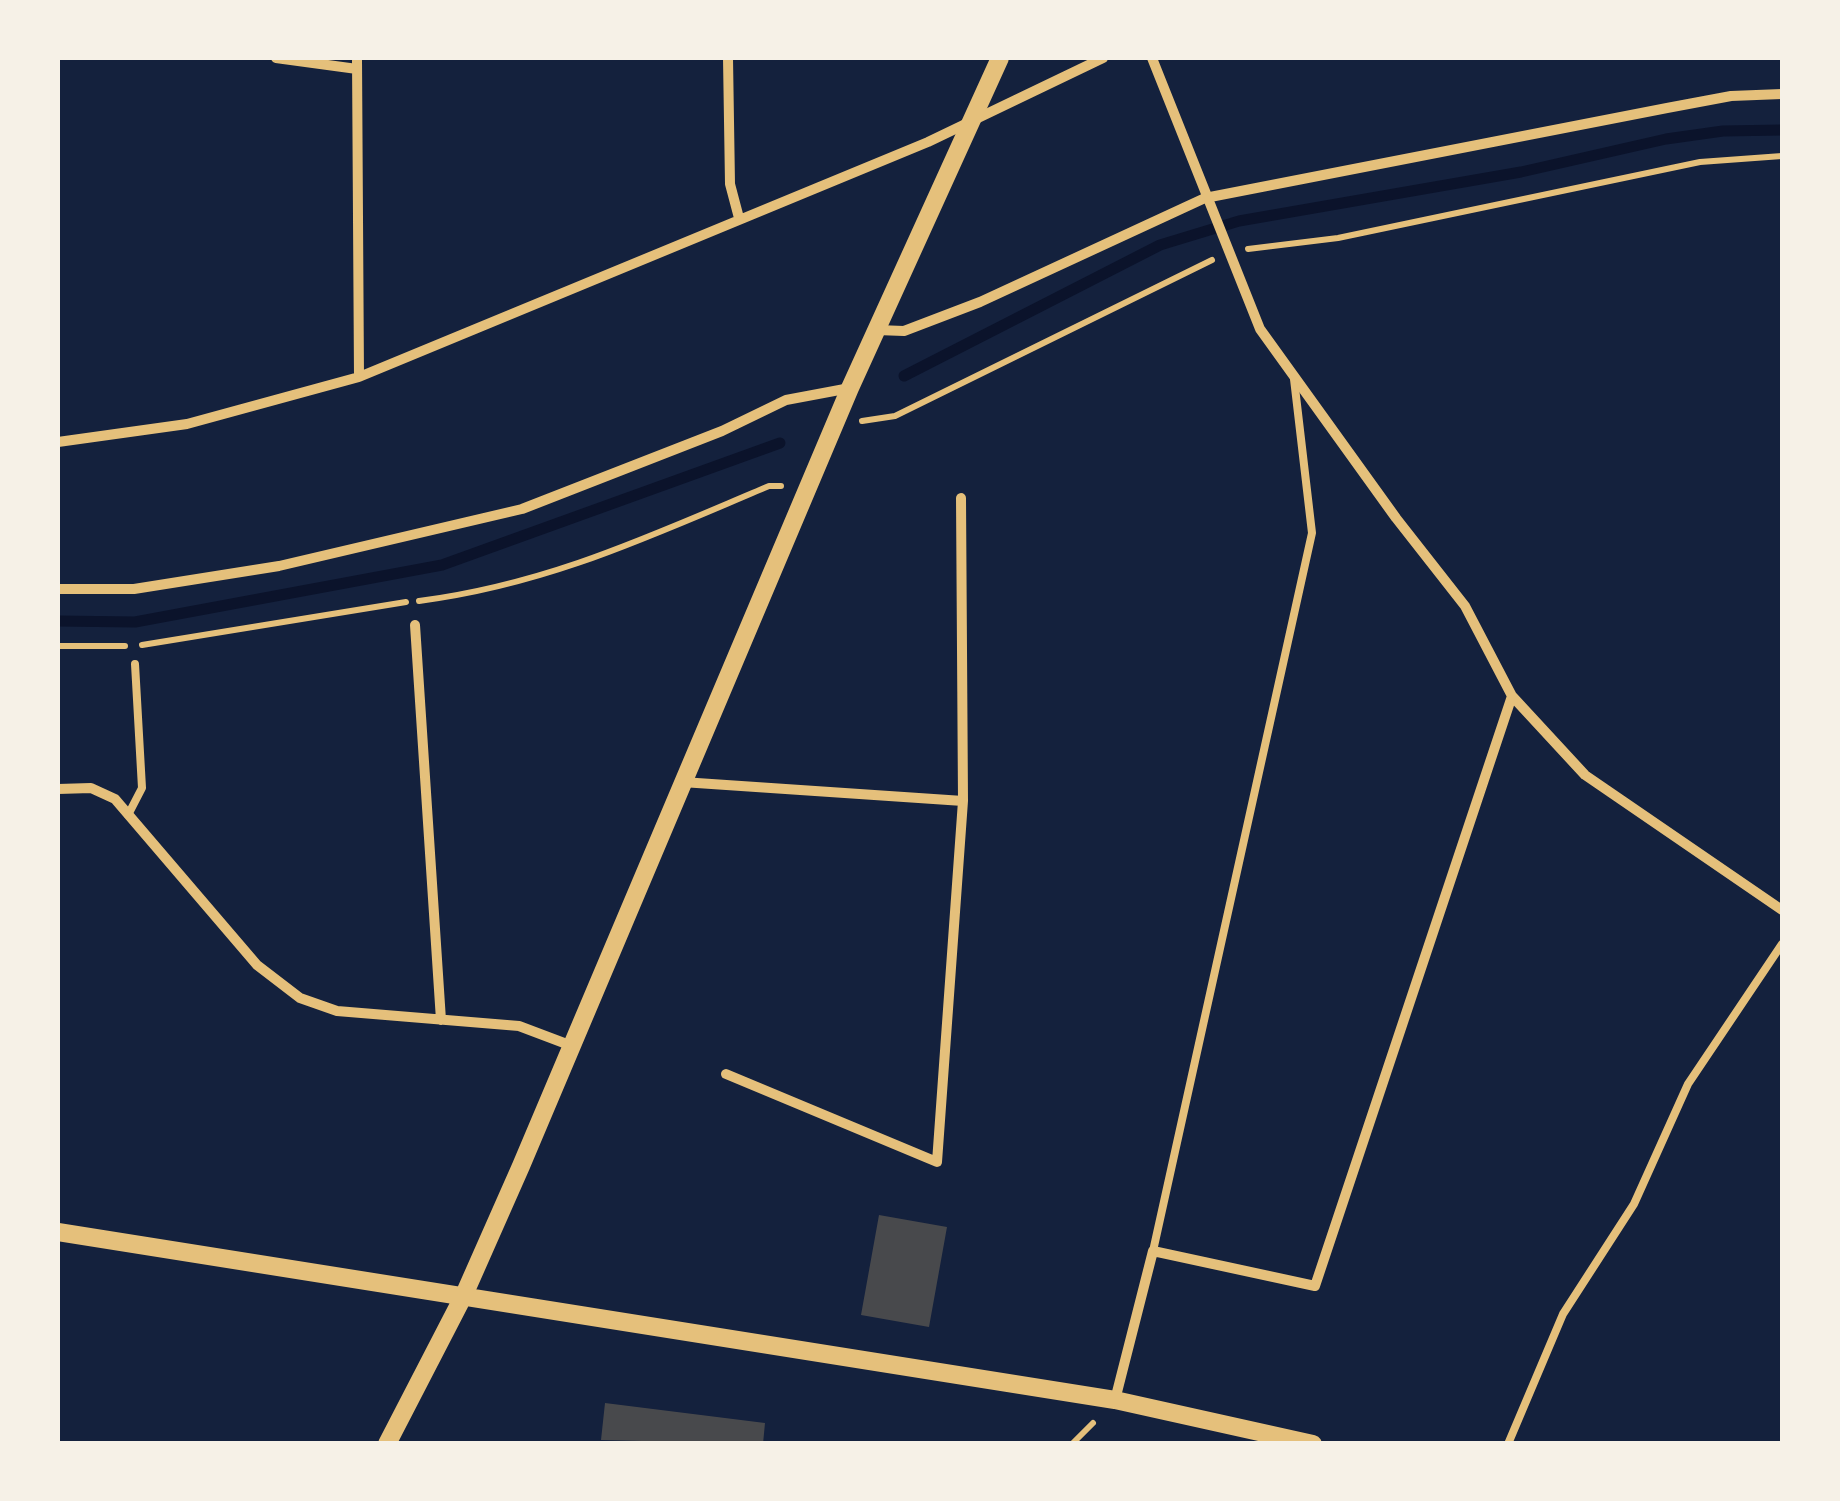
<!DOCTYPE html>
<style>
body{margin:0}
#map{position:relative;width:1840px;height:1501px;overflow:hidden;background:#14213d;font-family:"Titillium Web",sans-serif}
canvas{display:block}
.frame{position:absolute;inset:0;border:60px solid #f6f1e7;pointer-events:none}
</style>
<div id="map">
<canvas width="1840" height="1501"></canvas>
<div class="frame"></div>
</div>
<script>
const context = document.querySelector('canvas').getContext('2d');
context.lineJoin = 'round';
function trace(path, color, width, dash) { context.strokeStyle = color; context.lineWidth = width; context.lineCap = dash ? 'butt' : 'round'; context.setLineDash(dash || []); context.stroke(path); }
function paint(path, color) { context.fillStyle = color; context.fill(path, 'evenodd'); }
const stream = new Path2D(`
 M904,376l256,-131 79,-24 282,-49 145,-33 57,-8 59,-1
 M58,621l77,1 307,-57 338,-122`);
const building = new Path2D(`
 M879,1215l68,12 -18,100 -68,-12z
 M605,1403l160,20 -2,21 -162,-4z`);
const path = new Path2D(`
 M1248,249l90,-11 362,-76 82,-6
 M862,421l33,-5 317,-156
 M419,601c130,-17 231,-65 350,-115h12
 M142,645l264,-43
 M58,646h67
 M1072,1444l21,-21`);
const service = new Path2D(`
 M128,815l14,-27 -7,-124
 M1153,1251l159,-718 -18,-154
 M1508,1444l55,-130 71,-110 54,-120 94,-140`);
const minor = new Path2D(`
 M276,58l81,11
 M357,58l2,319
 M728,58l2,126 9,34
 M1152,58l108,271 136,189 69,88 47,90 73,79 197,135
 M877,330l27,1 76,-29 225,-104 462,-90 64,-12 51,-2
 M58,442l129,-18 172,-47 569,-235 175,-84
 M58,589h76l145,-23 243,-57 200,-78 64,-31 64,-12
 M415,625l26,395
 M682,782l281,19
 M58,789l33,-1 24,11 142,166 43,33 37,13 182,15 53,20
 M726,1074l211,88 26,-361 -2,-303
 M1115,1400l38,-149 162,35 197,-590`);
const tertiary = new Path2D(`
 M58,1232l1057,168 198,44
 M387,1444l77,-149 57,-129 329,-778 150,-330`);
trace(stream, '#0b132b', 11);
paint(building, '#48494c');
trace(path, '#e5c07b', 6);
trace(service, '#e5c07b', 8);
trace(minor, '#e5c07b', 10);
trace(tertiary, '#e5c07b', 18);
</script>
